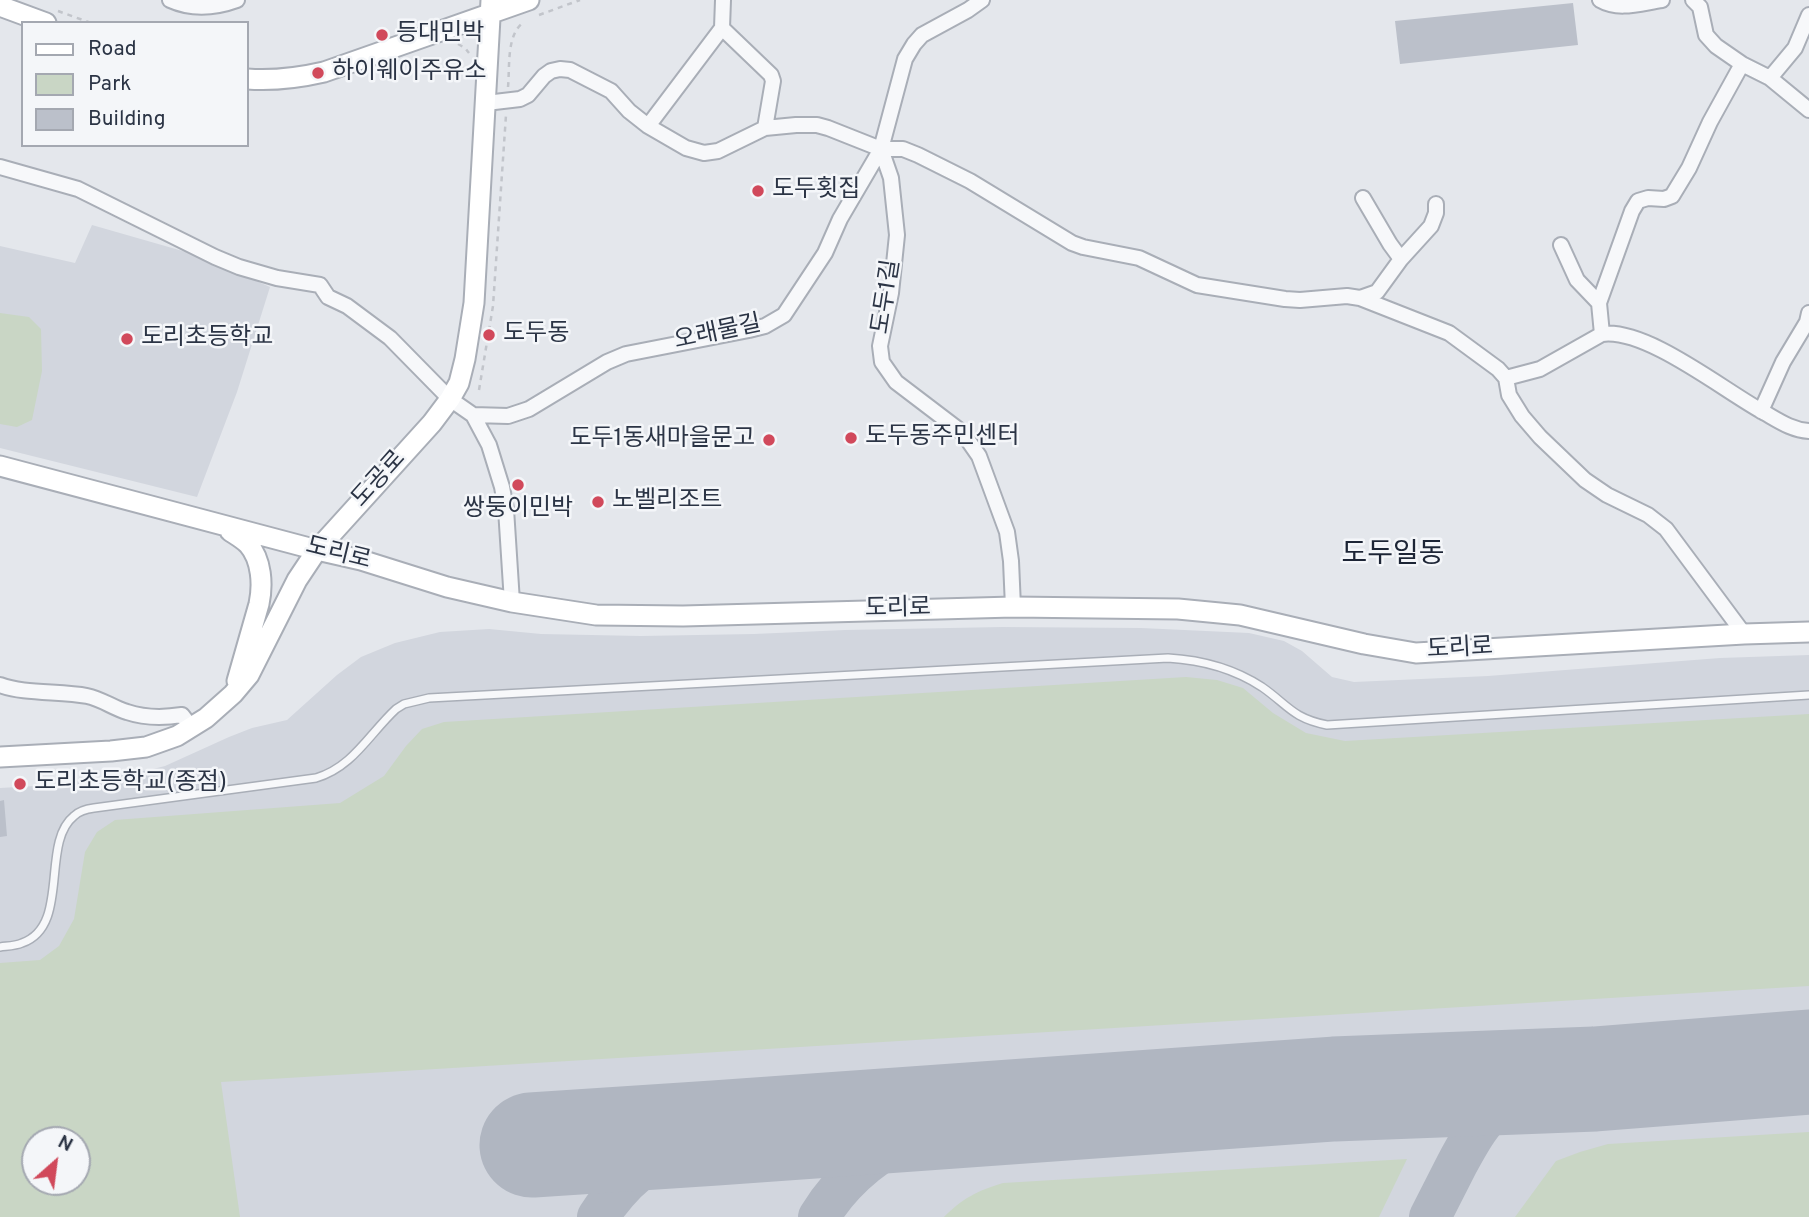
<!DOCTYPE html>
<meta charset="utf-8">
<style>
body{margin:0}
#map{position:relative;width:1809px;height:1217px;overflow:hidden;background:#e4e7ec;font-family:Overpass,sans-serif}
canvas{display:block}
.legend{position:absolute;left:21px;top:21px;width:228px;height:126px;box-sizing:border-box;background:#f4f6f9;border:2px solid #a4a8b1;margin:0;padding:9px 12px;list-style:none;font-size:21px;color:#2b3445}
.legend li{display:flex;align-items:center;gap:14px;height:35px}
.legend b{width:35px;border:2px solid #a4a8b1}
.north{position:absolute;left:21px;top:1126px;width:70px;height:70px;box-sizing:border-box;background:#f4f6f9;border:2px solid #a4a8b1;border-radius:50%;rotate:28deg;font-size:19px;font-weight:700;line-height:28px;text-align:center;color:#2b3445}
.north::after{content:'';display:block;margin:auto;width:24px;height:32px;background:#d1495b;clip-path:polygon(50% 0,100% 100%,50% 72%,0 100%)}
</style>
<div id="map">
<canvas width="1809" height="1217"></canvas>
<ul class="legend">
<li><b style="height:9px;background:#fff"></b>Road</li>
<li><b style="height:19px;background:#c9d6c5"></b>Park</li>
<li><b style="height:19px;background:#bbc0ca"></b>Building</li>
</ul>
<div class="north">N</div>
</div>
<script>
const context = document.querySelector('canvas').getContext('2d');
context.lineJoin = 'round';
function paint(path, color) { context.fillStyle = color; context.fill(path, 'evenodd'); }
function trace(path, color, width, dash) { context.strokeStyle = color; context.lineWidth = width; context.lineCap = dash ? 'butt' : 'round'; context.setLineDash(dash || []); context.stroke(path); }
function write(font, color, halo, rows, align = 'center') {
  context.font = font + ' Overpass,"Noto Sans KR",sans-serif'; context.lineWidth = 5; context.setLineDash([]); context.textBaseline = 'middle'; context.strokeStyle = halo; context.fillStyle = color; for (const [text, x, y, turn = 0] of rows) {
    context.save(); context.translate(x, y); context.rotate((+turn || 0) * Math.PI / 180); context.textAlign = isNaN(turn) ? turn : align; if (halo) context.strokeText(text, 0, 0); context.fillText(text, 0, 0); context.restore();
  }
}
const built = new Path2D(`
 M92,225l108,31 70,31 -33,105 -40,105 -197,-49v-202l75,17z
 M1002,627l139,1 108,5 35,8 18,10 30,26 22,5 134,-6 232,-18 89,-3v562h-1809v-429l35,-2 63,-7 51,-9 16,-4 64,-29 23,-9 35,-8 50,-45 24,-18 34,-14 45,-11 49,-3 52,5 100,2 113,-2 91,-4zM35,1140h42v42h-42z`);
const green = new Path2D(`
 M0,313l29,4 12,12 1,42 -10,49 -15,7 -17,-3z
 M1186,677l31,3 26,8 30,25 33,20 39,8 464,-27v272l-1588,96 19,135h-240v-254l40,-3 19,-14 15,-27 11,-67 12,-20 18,-12 225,-17 44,-27 22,-30 16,-17 22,-7zM77,1140v42h-42v-42z
 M1809,1132v85h-294l41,-56 24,-9 28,-8z
 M1407,1159l-28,58h-435c19,-19 33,-26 59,-34z`);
const taxiway = new Path2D(`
 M598,1217c33,-50 62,-64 117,-84
 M819,1217c24,-40 64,-72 108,-88 23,-9 49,-12 74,-17
 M1430,1217c9,-18 18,-35 27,-53 16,-30 31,-58 64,-70 24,-8 50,-11 74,-15`);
const runway = new Path2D(`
 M532,1145l183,-12 619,-44 261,-10 214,-17`);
const building = new Path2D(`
 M1573,3l5,42 -178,19 -5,-43z
 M4,800l3,36 -7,1v-36z`);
const path = new Path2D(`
 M58,11l33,12
 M539,15l41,-15
 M458,44l7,4 4,5
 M508,87c2,-20 -2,-53 16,-65
 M479,390l14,-84 13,-191`);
const lane = new Path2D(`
 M0,947c7,-1 15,-1 22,-4 49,-17 18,-100 52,-127 5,-5 12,-7 20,-8l222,-30c37,-11 53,-44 80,-69l8,-5 25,-6 739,-40c34,2 65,10 94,29 26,18 30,31 65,38l482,-30`);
const street = new Path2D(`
 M170,0c22,10 45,8 67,0
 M723,0l-1,28 49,47 2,6 -8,47
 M1600,0c19,11 41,3 62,0
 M1693,0l7,7 6,28 10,11 26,18 28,14 39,32
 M1770,78l25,-30 14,-33
 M486,103l34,-4 8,-4 16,-19 7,-5 9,-2 10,1 41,21 18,20 19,15 38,22 18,5 14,-2 47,-23 31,-3h21l11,3 53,21h22l15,6 52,26 102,62 11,4 56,11 58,27 88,14 15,1 47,-4 13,2 89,35 49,36 8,9 3,17 13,21 18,21 45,43 22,15 41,20 18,14 78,105
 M648,126l74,-98
 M881,149l10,29 6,57 -6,58 -11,53 2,16 14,20 67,51 16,23 28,76 4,29 2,46
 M0,167l78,22 137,68 24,10 38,11 43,7 8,12 19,9 43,32 60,61 23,16 16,30 13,42 4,22 6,93
 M1363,198l27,46 11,15
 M1561,245l16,35 22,23
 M1360,298l17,-6 24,-33 30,-33 5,-13v-9
 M1602,334l-3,-31 33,-92 6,-10 10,-3 16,1 8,-3 17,-28 21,-46 32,-58
 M1506,378l34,-9 62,-35c45,-6 122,57 163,79 14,8 27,17 44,18
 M1761,411l22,-49 24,-40 2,-9
 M473,415l35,1 21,-7 78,-47 19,-8 123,-24 16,-4 19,-11 41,-62 15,-34 41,-70 24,-90 9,-15 8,-9 46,-25 14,-10
 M0,685c23,9 61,6 87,11 15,3 26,12 40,16 18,6 36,6 55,3l10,13`);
const secondary = new Path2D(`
 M0,6l46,17
 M247,79c26,2 51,-1 77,-7l205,-72
 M0,466l317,84 44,10 86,27 65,15 84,13 87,1 330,-9 165,2 62,6 124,29 52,9 328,-19 65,-2
 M230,531c6,4 13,8 18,13 14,16 15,41 11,60l-22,77
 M0,757l111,-6 35,-4 31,-11 29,-18 27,-24 16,-19 48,-95 20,-30 115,-127 18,-24 9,-16 6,-24 9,-56 17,-303`);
const markers = [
 [382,35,7,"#d1495b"],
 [318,73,7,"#d1495b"],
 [758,191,7,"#d1495b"],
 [489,335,7,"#d1495b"],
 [127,339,7,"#d1495b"],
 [851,438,7,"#d1495b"],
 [769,440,7,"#d1495b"],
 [518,485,7,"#d1495b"],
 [598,502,7,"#d1495b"],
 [20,784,7,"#d1495b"]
];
const poiNames = [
 ["등대민박",396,35],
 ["하이웨이주유소",332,73],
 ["도두횟집",772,191],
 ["도두동",503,335],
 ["도리초등학교",141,339],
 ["도두동주민센터",865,438],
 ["도두1동새마을문고",755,440,"right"],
 ["노벨리조트",612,502],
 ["쌍둥이민박",518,510,"center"],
 ["도리초등학교(종점)",34,784]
];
const streetNames = [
 ["도두1길",888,297,-81],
 ["오래물길",718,334,-12],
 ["도공로",380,480,-48],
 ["도리로",338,555,14],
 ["도리로",898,610,-1],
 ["도리로",1460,650,-3]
];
const quarterNames = [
 ["도두일동",1393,556]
];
paint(built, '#d2d6de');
paint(green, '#c9d6c5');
trace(taxiway, '#b0b6c1', 42);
trace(runway, '#b0b6c1', 105);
paint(building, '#bbc0ca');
trace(lane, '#a9aeb7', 10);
trace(street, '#a9aeb7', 18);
trace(secondary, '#a9aeb7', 23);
trace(path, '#c2c5cb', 2.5, [5, 5]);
trace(lane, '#f7f8fa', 7);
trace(street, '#f7f8fa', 14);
trace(secondary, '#fff', 19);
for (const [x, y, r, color] of markers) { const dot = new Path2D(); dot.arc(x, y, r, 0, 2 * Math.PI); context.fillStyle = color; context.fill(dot); trace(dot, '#f4f6f9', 2.5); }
write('24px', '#2b3445', '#f4f6f9', poiNames, 'left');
write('24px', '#2b3445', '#f4f6f9', streetNames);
write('28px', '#1d2536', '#f4f6f9', quarterNames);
</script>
